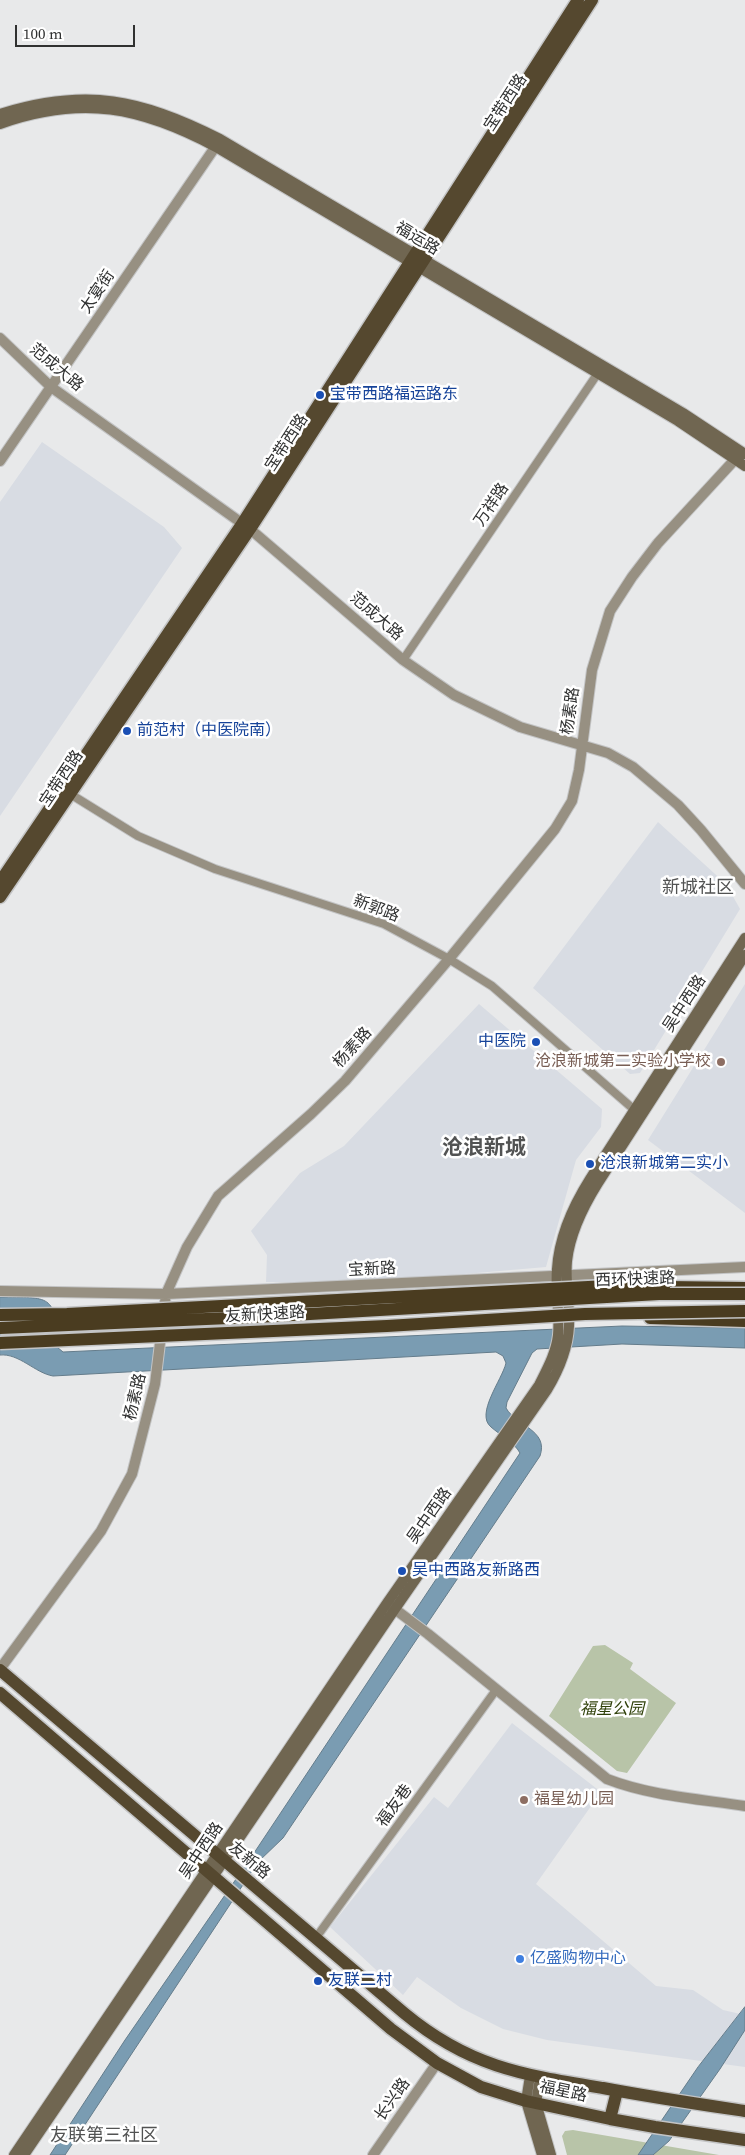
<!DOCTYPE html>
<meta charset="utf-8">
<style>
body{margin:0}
#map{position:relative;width:745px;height:2155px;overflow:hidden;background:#e8e9ea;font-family:"Source Serif 4",serif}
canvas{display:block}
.scale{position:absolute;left:15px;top:25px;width:120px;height:22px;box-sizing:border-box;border:2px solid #303131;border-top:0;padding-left:6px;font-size:15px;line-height:18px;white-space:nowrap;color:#303131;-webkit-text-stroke:4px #fff;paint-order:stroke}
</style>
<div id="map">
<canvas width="745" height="2155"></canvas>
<div class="scale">100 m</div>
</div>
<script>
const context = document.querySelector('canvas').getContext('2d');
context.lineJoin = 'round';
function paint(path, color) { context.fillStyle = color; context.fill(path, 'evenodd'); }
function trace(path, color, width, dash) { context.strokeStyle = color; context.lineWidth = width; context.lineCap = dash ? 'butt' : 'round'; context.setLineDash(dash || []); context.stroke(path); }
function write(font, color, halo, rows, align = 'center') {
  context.font = font + ' "Source Serif 4","Noto Sans SC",serif'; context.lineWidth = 5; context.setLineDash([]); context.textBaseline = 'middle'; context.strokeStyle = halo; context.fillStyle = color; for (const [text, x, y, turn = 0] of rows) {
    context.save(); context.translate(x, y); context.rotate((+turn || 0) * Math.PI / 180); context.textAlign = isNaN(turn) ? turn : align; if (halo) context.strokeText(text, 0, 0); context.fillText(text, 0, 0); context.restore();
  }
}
const built = new Path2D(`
 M42,442l122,85 18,21 -182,268v-314z
 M658,822l68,62 14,25 -100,164 -10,1 -97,-86z
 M745,984v229l-97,-73z
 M479,1004l123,105 -1,18 -25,33 -30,107 -186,16 -94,-1 1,-27 -16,-24 49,-58 44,-27z
 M512,1723l89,69 -65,92 120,102 37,4 30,20 22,5v52l-198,-27 -44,-11 -42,-21 -44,-31 -14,18 -73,-68 104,-130 14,11z`);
const green = new Path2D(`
 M605,1645l28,18 -3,6 46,34 -49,70 -10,-2 -68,-55 44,-70z
 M573,2130l146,25h-152l-5,-19 3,-5z`);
const water = new Path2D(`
 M0,1297c50,1 56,-4 57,50l6,5 559,-26 123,2v20l-123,-4 -85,5 -5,4 -25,49 -1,6c10,18 43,22 34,48l-257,382 -25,24 -193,293h-15l75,-115 129,-187 266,-400c-6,-11 -20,-18 -29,-26 -16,-13 11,-47 15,-64l-3,-7 -7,-4 -443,24c-18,-3 -34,-23 -53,-21z
 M745,2007v23l-25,39 -51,72 -16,14h-15l60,-88z`);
const minor = new Path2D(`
 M403,660l197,-290
 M67,792l71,44 77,33 169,55 65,35 43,27 146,127
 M315,1939l181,-249`);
const tertiary = new Path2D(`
 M0,338l51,49 199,142 153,131 51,35 66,32 88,26 25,14 45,38 23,25 44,54
 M0,461l220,-321
 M0,1291l166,3 579,-27
 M388,1604l40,30 179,145c44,17 92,20 138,27
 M0,1669l101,-138 31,-57 23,-90 11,-90 21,-47 31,-51 93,-82 34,-33 104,-122 106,-130 17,-28 7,-31 13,-100 18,-59 22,-34 26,-34 82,-89
 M373,2155l64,-92`);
const secondary = new Path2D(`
 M0,114c86,-27 142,-15 220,25l463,274 62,41
 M0,124c82,-29 141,-17 216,23l462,274 67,45
 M530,2076l-4,25 16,54
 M540,2078l-4,25 15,52
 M14,2155l373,-552 152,-218c8,-16 17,-32 19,-50 2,-22 -3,-44 -1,-66 2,-32 16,-63 33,-90l155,-241
 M24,2155l371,-546 152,-219c12,-20 21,-41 22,-64 1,-22 -4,-43 -2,-65 3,-28 16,-54 31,-78l147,-228`);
const primary = new Path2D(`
 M0,882l242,-358 336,-524
 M0,897l250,-368 342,-529
 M0,1670l404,343c65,54 119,62 199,75 47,9 95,16 142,23
 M0,1693l391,336 46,34 44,24 45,14 84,18 45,8 90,13
 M610,2119l7,-28`);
const trunk = new Path2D(`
 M667,1287l78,1
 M650,1318l95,3`);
const trunkBridge = new Path2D(`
 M0,1315l67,-1 560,-29 37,2
 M0,1328l275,-12 384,-22h86
 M0,1343l387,-17 198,-12 160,-3`);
const markers = [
 [320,395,5,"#1a4fb4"],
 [127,731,5,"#1a4fb4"],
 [536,1042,5,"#1a4fb4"],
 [721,1062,5,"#8d6e63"],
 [590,1164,5,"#1a4fb4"],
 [402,1571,5,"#1a4fb4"],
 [524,1800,5,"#8d6e63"],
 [520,1959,5,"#3f7fe0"],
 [318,1981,5,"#1a4fb4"]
];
const streetNames = [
 ["宝带西路",506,103,-57],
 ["福运路",417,239,31],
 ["太宴街",98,292,-56],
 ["范成大路",56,368,40],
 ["宝带西路",287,443,-57],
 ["万祥路",492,505,-56],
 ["范成大路",376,617,41],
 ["杨素路",571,711,-82],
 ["宝带西路",62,779,-56],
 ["新郭路",376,909,21],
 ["吴中西路",685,1004,-57],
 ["杨素路",353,1048,-48],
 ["宝新路",372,1270,-3],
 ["西环快速路",635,1280,-2],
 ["友新快速路",265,1315,-3],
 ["杨素路",136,1397,-77],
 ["吴中西路",430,1516,-55],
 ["福友巷",395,1806,-54],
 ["吴中西路",202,1851,-56],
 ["友新路",249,1861,40],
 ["福星路",563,2092,12],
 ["长兴路",393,2100,-55]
];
const transitNames = [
 ["宝带西路福运路东",330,395],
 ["前范村（中医院南）",137,731],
 ["中医院",526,1042,"right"],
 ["沧浪新城第二实小",600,1164],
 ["吴中西路友新路西",412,1571],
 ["友联二村",328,1981]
];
const educationNames = [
 ["沧浪新城第二实验小学校",711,1062],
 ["福星幼儿园",534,1800,"left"]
];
const parkNames = [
 ["福星公园",612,1710]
];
const shopNames = [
 ["亿盛购物中心",530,1959]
];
const neighbourhoodNames = [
 ["新城社区",698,888],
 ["友联第三社区",104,2136]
];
const districtNames = [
 ["沧浪新城",484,1149]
];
paint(built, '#d8dce3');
paint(green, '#b8c4a8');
paint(water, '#7a9cb2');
trace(water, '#647c8b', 1);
trace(minor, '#c3c4c5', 10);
trace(tertiary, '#c3c4c5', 12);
trace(secondary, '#c3c4c5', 12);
trace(primary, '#c3c4c5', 15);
trace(trunk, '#c3c4c5', 15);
trace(minor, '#979082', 8);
trace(tertiary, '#979082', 10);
trace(secondary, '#706651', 10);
trace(primary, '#55482f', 12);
trace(trunk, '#4a3c20', 12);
trace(trunkBridge, '#c3c4c5', 15, []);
trace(trunkBridge, '#4a3c20', 12);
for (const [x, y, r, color] of markers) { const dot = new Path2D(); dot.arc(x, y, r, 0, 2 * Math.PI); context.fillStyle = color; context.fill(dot); trace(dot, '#fff', 2); }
write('16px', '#303131', '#fff', streetNames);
write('16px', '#164399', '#fff', transitNames, 'left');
write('16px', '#785e54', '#fff', educationNames, 'right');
write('italic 16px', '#30410a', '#fff', parkNames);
write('16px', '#366cbe', '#fff', shopNames, 'left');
write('18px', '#525353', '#fff', neighbourhoodNames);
write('bold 21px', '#525353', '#fff', districtNames);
</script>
